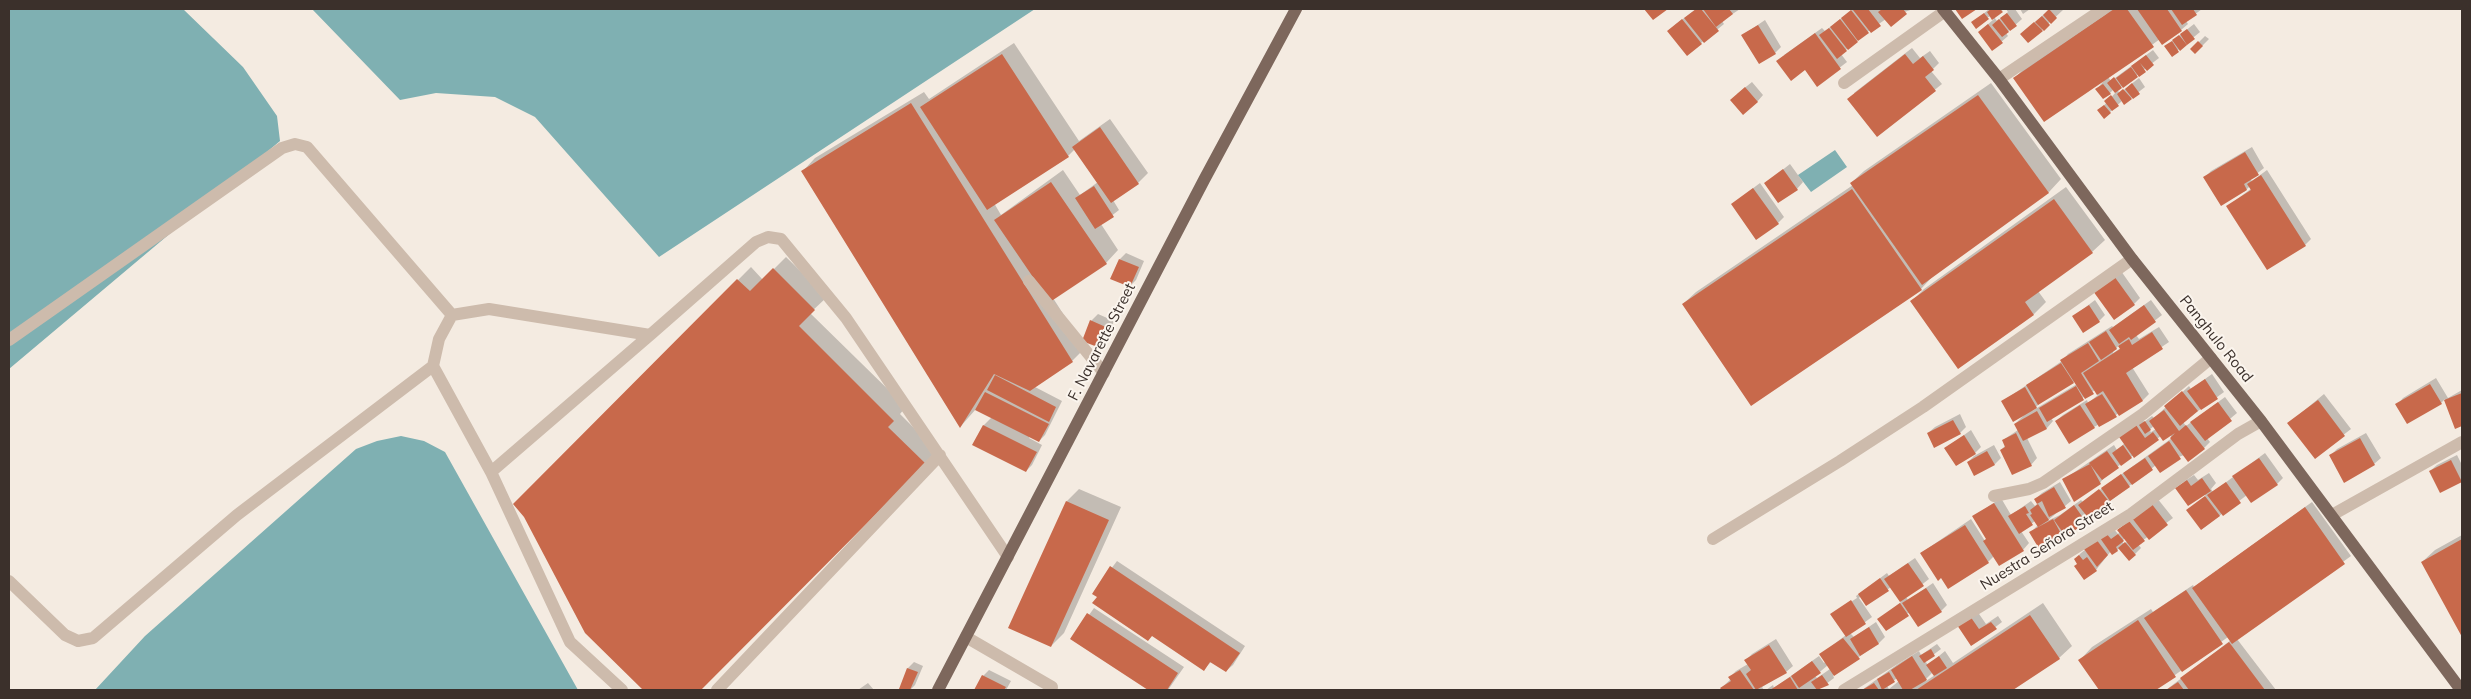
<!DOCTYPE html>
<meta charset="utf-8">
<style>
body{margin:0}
#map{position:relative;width:2471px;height:699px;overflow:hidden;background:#f4ebe1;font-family:Mulish,sans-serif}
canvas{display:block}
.frame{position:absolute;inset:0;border:10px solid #3b302b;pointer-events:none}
</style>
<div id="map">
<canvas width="2471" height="699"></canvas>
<div class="frame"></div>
</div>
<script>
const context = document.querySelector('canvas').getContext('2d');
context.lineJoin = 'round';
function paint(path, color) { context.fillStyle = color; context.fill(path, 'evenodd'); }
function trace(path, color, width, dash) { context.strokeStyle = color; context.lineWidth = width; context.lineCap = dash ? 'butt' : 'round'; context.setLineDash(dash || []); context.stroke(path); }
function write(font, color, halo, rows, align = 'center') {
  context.font = font + ' Mulish,sans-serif'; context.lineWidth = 4; context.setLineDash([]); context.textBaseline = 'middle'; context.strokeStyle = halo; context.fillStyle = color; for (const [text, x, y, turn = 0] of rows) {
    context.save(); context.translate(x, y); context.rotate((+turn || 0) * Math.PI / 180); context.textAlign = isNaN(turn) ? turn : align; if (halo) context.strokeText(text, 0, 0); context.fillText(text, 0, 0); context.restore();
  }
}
const water = new Path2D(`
 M9,9h174l60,58 34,49 3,25 -271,228z
 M312,9h723l-376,248 -124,-140 -40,-20 -59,-4 -36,7z
 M1835,150l12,17 -36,25 -13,-17z
 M401,436l23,5 21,11 133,238h-483l50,-54 211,-187 21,-8z`);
const shadow = new Path2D(`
 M1696,9h44l-18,12 2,3 -23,19 -26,-18z
 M1853,9h26l2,2 2,-2h30l-27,10 -16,11 -29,24 6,8 -30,23 -12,-16 -21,-14 38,-27 3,3z
 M1989,9h15l-10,8 3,4 11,-9 -2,-3h9l7,10 -16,14 2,3 -15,13 -14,-17 15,-13 -3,-3 -18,7z
 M2020,9h10l-7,5z
 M2050,9h14l-35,33 -1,-14z
 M2110,9h92l-16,12 2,3 -7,6 -18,13 -3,-4 -52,38 3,4 42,-31 6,8 -42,32 3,3 19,-15 6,9 -14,11 -8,2 -13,12 -11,-1 17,-19 -2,-3 -4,4 -13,-4 9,-11h-91l12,-13z
 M1765,20l16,27 -6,6 -32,-18z
 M2194,24l6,8 -28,23 -6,-9z
 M2205,36l4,3 -14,14 -3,-4z
 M1014,43l65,98 31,-22 38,54 -10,10 -25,17 6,10 -18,14 17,26 -12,13 -53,35 32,50 -13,13 -37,26 27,14 -17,34 -6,6 -9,-5 -1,2 13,7 -10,20 -6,6 -52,-26 10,-20 8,-8 -16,-8 -15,17 -158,-255 12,-13 109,-66 5,7zM1075,149l23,33 -18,13 -17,-25 -62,45 -7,-12 74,-47z
 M1912,48l8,10 10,-7 9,12 -8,8 11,13 -65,52 -23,-43z
 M1752,82l11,13 -6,7 -20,-8z
 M1991,83l70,96 -12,13 -116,84 -12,13 -238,15 13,-12 157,-107 -2,-2 13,-12z
 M2252,147l12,21 -14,11 2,2 15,-11 44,69 -6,6 -77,-39 24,-18 -2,-2 -6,6 -39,-15 6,-6z
 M1790,164l13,18 -6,7 -31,-6z
 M1760,183l24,34 -6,6 -46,-19z
 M2066,187l39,53 -13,12 -54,39 8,11 -12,12 -76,53 -46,-66 12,-12z
 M1126,253l18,8 -8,19 -6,6 -10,-27z
 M786,257l41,40 -17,16 96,94 -6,7 37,37 -238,239h-55l-58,-58 -60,-116 -11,-12 236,-237 12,13z
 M2121,271l19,27 -6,6 -40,-13z
 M2095,300l10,15 -6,6 -25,-5z
 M2151,300l11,15 -26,20 3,4 20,-12 10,15 -37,25 17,27 -6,6 -49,27 -38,-6 7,-6 24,-15 1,3 10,-8 -3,-5 -44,28 2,3 -6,7 -20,10 10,20 -6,7 -30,-15 5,-5 -3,-5 15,-10 -3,-6 9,-9 -21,-14 59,-40 6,-7 44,-28 1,1zM2119,345l2,3 -8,5v-1zM2075,381l2,3 -45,27 10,-10z
 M1098,314l16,7 -8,19 -7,7 -8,-26z
 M2212,374l12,18 -41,30 3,4 39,-29 12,16 -30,25 3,4 -6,6 -48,17 -93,73 -32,-6 7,-7 -3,-4 -14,10 8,12 -6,7 -29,6 -6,6 -46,14 -21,-23 50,-34 14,22 2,-3 -13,-22 27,-18 10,17 20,-14 4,5 3,-3 -3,-4 7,-6 18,-11 11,19 -24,20 13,-6 21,-15 2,2 89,-64 -2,-3 -9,1 -40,28 -16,12 -5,7 -25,18 -12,-21 51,-35 3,5 8,-7 -4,-6 22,-17 1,2 8,-6 2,2 35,-32 2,3zM2154,426l2,3 -5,3 -2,-2z
 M2436,378l12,20 14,-8v35l-6,2 -11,-28 -4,4 -44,2 6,-7z
 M2324,394l27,35 -36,28 -26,-34z
 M1960,414l6,13 -6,6h-32l7,-6z
 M1971,430l10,17 -6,6 -29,-5z
 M2366,433l15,25 -7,6 -43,-9 6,-6z
 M1994,445l7,13 -6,6 -20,11 -7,-13 6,-6z
 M2265,453l18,25 -6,6 -30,11 -45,34 -14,-19 18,-14 -23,-14 11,-7 4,5 11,-7 7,10 -5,6 2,3z
 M2457,455l5,10 -1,16 -31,-10 7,-6z
 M1079,489l42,18 -57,126 -13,13 -41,-19 57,-126z
 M2157,498l16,20 -35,26 3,4 -6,6 -15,-6 -7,5 -2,-2 -15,19 -18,-7 -3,-4 6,-6 32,-25 5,6 2,-2 -1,-2zM2125,538l3,3 -4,3 -2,-3z
 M2312,502l39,54 -114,83 39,51h-110l65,-50 -3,-3 -74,53h-54l-20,-30 12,-13 59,-38 2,3 40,-27 1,2z
 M2462,535v99l-40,-72 13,-12z
 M1915,558l14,21 -23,18 2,3 25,-17 14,22 -6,6 -31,2 -31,6 22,-17 -10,-15 -24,17 -6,-8 -2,2 13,19 -22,16 4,4 22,-15 9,15 -6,6 -46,32 1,3 -16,12h-52l7,-5 1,3 45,-32 5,7 2,-2 -5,-7 25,-19 -14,-21 25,-16 -1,-2 31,-23 2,3zM1828,665l2,4 -13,9 -2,-2z
 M1117,561l128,85 -12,19 -7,6 -14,-10 -8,8 -111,-76z
 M2043,603l29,43 -13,12 -48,32h-149l36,-26 21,-13 2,4 16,-11 4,5 -16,12 3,4 17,-14 8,12zM1933,672l2,3 -9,6 -1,-1zM1897,678l2,3 -10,8 -2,-3z
 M1094,608l90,59 -16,23h-18l-78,-51z
 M1977,611l9,13 12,-8 4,6 -30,23 -14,-20z
 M1776,639l17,27 -7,6 -24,15 2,3h-45l12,-11 -1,-2 6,-6 12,-7 -2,-4 6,-6z
 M914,662l9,4 -8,19 -5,5 -10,-2 8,-20z
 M989,670l22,11 -5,9h-31l8,-14z
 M868,683l6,7h-16z`);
const building = new Path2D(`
 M1644,9h24l-15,11z
 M1696,9h5l18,22 -15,12 -20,-25z
 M1703,9h26l4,5 -17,13z
 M1855,9h13l13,17 -10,7 -18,-23z
 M1882,9h21l4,5 -16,13 -13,-15z
 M1955,9h22l-15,10z
 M1991,9h9l3,3 -11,8 -5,-8z
 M2049,9l8,9 -6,6 -8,-9z
 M2114,9h13l27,38 -110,75 -31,-44z
 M2137,9h30l15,22 -20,14z
 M2171,9h22l4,6 -15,10z
 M1851,10l18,23 -11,8 -17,-23z
 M1984,13l5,6 -13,10 -5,-7z
 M2007,13l10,13 -7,5 -10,-13z
 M2042,16l8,9 -6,6 -9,-9z
 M1682,19l20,25 -15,12 -20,-25z
 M1840,19l18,23 -10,8 -18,-23z
 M1999,19l10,13 -7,5 -10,-12z
 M2034,22l9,9 -15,12 -8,-9z
 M1988,24l15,19 -11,8 -14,-19z
 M1758,25l18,29 -17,10 -18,-29z
 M1829,28l18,23 -10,8 -18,-24z
 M2187,29l8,10 -8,6 -7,-11z
 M1815,33l26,36 -24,18 -12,-17 -14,11 -15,-20z
 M2179,35l8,10 -7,6 -8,-11z
 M2172,41l7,11 -7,5 -8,-11z
 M2198,41l5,5 -8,8 -5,-5z
 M1002,54l67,103 -82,53 -67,-103z
 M1905,54l8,10 10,-8 11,14 -9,7 11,14 -59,46 -30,-38z
 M2146,55l8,10 -7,6 -7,-8 6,9 -7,5 -8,-11z
 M2131,67l7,10 -15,11 -7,-10z
 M2114,77l8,11 -7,5 -8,-10z
 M2132,83l8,11 -7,5 -8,-10z
 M2103,84l8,10 -8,5 -8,-10z
 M1745,87l13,15 -15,13 -13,-15z
 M2123,89l9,10 -8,6 -7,-11z
 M1978,95l71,98 -127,92 -72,-102z
 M2111,95l8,11 -7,5 -8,-10z
 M911,103l162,259 -43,29 -36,-17 -34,54 -159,-257z
 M2104,105l7,8 -7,6 -7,-9z
 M1100,127l39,57 -28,19 -39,-56z
 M2245,152l14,23 -15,9 3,6 -26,16 -18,-29z
 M1783,169l15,21 -20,13 -14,-20z
 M2261,175l45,71 -39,24 -41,-64 25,-16 -4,-6z
 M1051,182l56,82 -57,38 -56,-82z
 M1094,186l20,31 -19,12 -20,-31z
 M1753,188l26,36 -23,16 -25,-36z
 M1852,189l70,101 -171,116 -69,-102z
 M2054,199l39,54 -68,49 9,13 -76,54 -48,-68z
 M1119,259l20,8 -9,20 -20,-8z
 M773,268l42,42 -16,16 95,95 -6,6 38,37 -225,226h-58l-58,-57 -61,-116 -11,-13 224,-225 13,12z
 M2114,276l21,29 -21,15 -21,-29z
 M2089,305l11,17 -17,11 -11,-17z
 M2144,305l12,17 -25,18 -2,-3 -10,7 -10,-14z
 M1090,320l18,8 -8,20 -18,-7z
 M2106,331l11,18 -16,11 -12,-18z
 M2152,332l11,17 -37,24 17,28 -24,15 -16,-25 -6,4 -14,-22 37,-24 -2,-3 11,-7 3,6z
 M2088,343l11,18 -18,12 13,21 -9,5 -25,-39z
 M2061,363l13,20 -36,22 -12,-20z
 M995,375l61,32 -7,15 -62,-32z
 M2205,379l13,20 -17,11 -14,-19z
 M2430,384l12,20 -35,20 -12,-20z
 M2076,386l8,14 -37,22 -8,-14z
 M2025,387l12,21 -24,14 -12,-21z
 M2182,391l16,20 -18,15 -16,-20z
 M985,392l64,32 -10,18 -64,-32z
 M2462,393v33l-7,3 -11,-29z
 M2102,394l15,23 -18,10 -14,-23z
 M2318,400l27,36 -30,23 -28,-36z
 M2218,402l14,19 -27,20 -15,-19z
 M2080,405l15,23 -26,16 -14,-23z
 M2164,410l15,21 7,-6 19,24 -17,13 -18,-24 5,-5 -12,8 -14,-20z
 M2037,411l10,18 -24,12 -9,-17z
 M1953,420l8,14 -27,14 -7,-15z
 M2145,421l6,9 -6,4 -6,-9z
 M983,425l54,27 -11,20 -54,-27z
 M2136,425l9,13 8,-6 6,8 -25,18 -15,-21z
 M2016,433l16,33 -20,9 -12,-25 5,-3 -3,-7z
 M1964,435l12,19 -20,12 -12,-18z
 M2360,438l15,27 -31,18 -15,-28z
 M2169,441l12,18 -21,14 -12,-17z
 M2123,445l9,13 -11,8 -9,-13z
 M1987,451l8,14 -21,11 -7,-14z
 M2107,451l12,17 -17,12 -13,-17z
 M2145,458l8,12 -21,15 -9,-12z
 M2259,458l19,27 -27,18 -19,-27z
 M2451,460l11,22 -22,11 -11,-22z
 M2090,464l11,20 -27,18 -12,-23z
 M2121,474l9,13 -20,14 -9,-13z
 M2202,478l9,13 -23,15 -13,-18 12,-8 4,6z
 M2226,482l15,21 -18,13 -16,-21z
 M2054,487l12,21 -17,9 -7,-16 -5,3 -3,-5z
 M2099,489l12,15 -21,16 -12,-15z
 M2205,496l15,20 -19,14 -15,-20z
 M1066,501l43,19 -58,127 -43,-19z
 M1994,503l30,48 -25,15 -16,-25 3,-2 -14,-23z
 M2151,503l17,22 -19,15 -17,-22z
 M2038,504l11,16 -11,7 -8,-12 2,-1 -2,-4z
 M2074,505l12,17 -20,15 -12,-17z
 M2025,506l4,7 -3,1 7,11 -14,9 -11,-18z
 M2305,507l40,57 -113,80 -40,-56z
 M2053,519l11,20 -23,13 -12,-20z
 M2129,521l16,20 -12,9 -16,-20z
 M1965,525l24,38 -41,26 -7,-11 -3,3 -18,-28z
 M2106,533l5,6 7,-5 6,7 -8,6 2,4 -6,4 -12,-17z
 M2096,539l12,16 -11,12 -13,-18z
 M2462,539v98l-41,-75z
 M2125,542l11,13 -7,6 -11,-13z
 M2079,555l4,5 4,-3 10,14 -13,9 -10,-14 3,-2 -3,-5z
 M1908,563l16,23 -24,16 -16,-23z
 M1110,566l130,87 -14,19 -16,-10 -6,9 -52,-35 -4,5 -56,-38 5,-6 -5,-3z
 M1880,578l9,13 -23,15 -8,-12z
 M1926,588l16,24 -24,15 -16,-24z
 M2186,590l37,54 -41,28 -38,-54z
 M1851,600l15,24 -20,13 -16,-23z
 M1900,603l9,13 -23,15 -9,-12z
 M1087,613l91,60 -11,17h-19l-78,-51z
 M2030,615l30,44 -47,31h-97z
 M1970,616l9,13 12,-7 6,7 -26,17 -14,-21z
 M2138,620l38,57 -20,13h-57l-21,-30z
 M1869,627l10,17 -19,12 -10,-17z
 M1843,638l17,21 -26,17 -15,-22z
 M2229,642l36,48h-76l-9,-12z
 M1769,645l18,28 -31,17 -10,-16 5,-4 -7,-10z
 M1931,649l4,7 -11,7 -5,-7z
 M1912,656l15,24 -17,10h-7l-12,-20z
 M1939,656l8,12 -13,8 -8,-11z
 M1812,661l9,12 -22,15 -8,-12z
 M907,668l11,4 -8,18h-7l-4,-1z
 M1740,670l14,20h-32l-2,-2 11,-7 -3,-4z
 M1889,672l6,10 -13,8 -5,-11z
 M982,675l24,12 -2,3h-30z
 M1822,675l7,10 -12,5 -6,-8z
 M1790,677l8,13h-28z
 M2178,682l6,8h-18z
 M1874,683l5,7h-17z`);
const minor = new Path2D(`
 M1999,79l104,-70
 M1844,83l101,-72
 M1029,281l75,92
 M452,315l37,-6 161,26 106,-93 12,-5 13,2 65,79 162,239
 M9,340l273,-192 13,-4 12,3 145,168
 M433,366l58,106
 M1994,496l35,-7 14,-6 100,-69 68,-56
 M2332,515l130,-73
 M1713,539l127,-78 83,-54 209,-148
 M9,581l56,54 13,6 15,-3 144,-123 196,-149 6,-27 13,-24
 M966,637l86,50
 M622,690l-52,-48 -79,-170 159,-137
 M717,690l223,-235
 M1844,690l287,-176 107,-80 23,-13`);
const major = new Path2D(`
 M1943,9l56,70 133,180 129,162 200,269
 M938,690l266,-510 92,-171`);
const streetNames = [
 ["Panghulo Road",2216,339,51],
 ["F. Navarette Street",1102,342,-63],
 ["Nuestra Señora Street",2047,546,-32]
];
paint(water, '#7fb0b2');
paint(shadow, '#0003');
paint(building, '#c8694b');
trace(minor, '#cdbbac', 12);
trace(major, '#7d675c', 12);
write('15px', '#3b302b', '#fbf5ee', streetNames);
</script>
